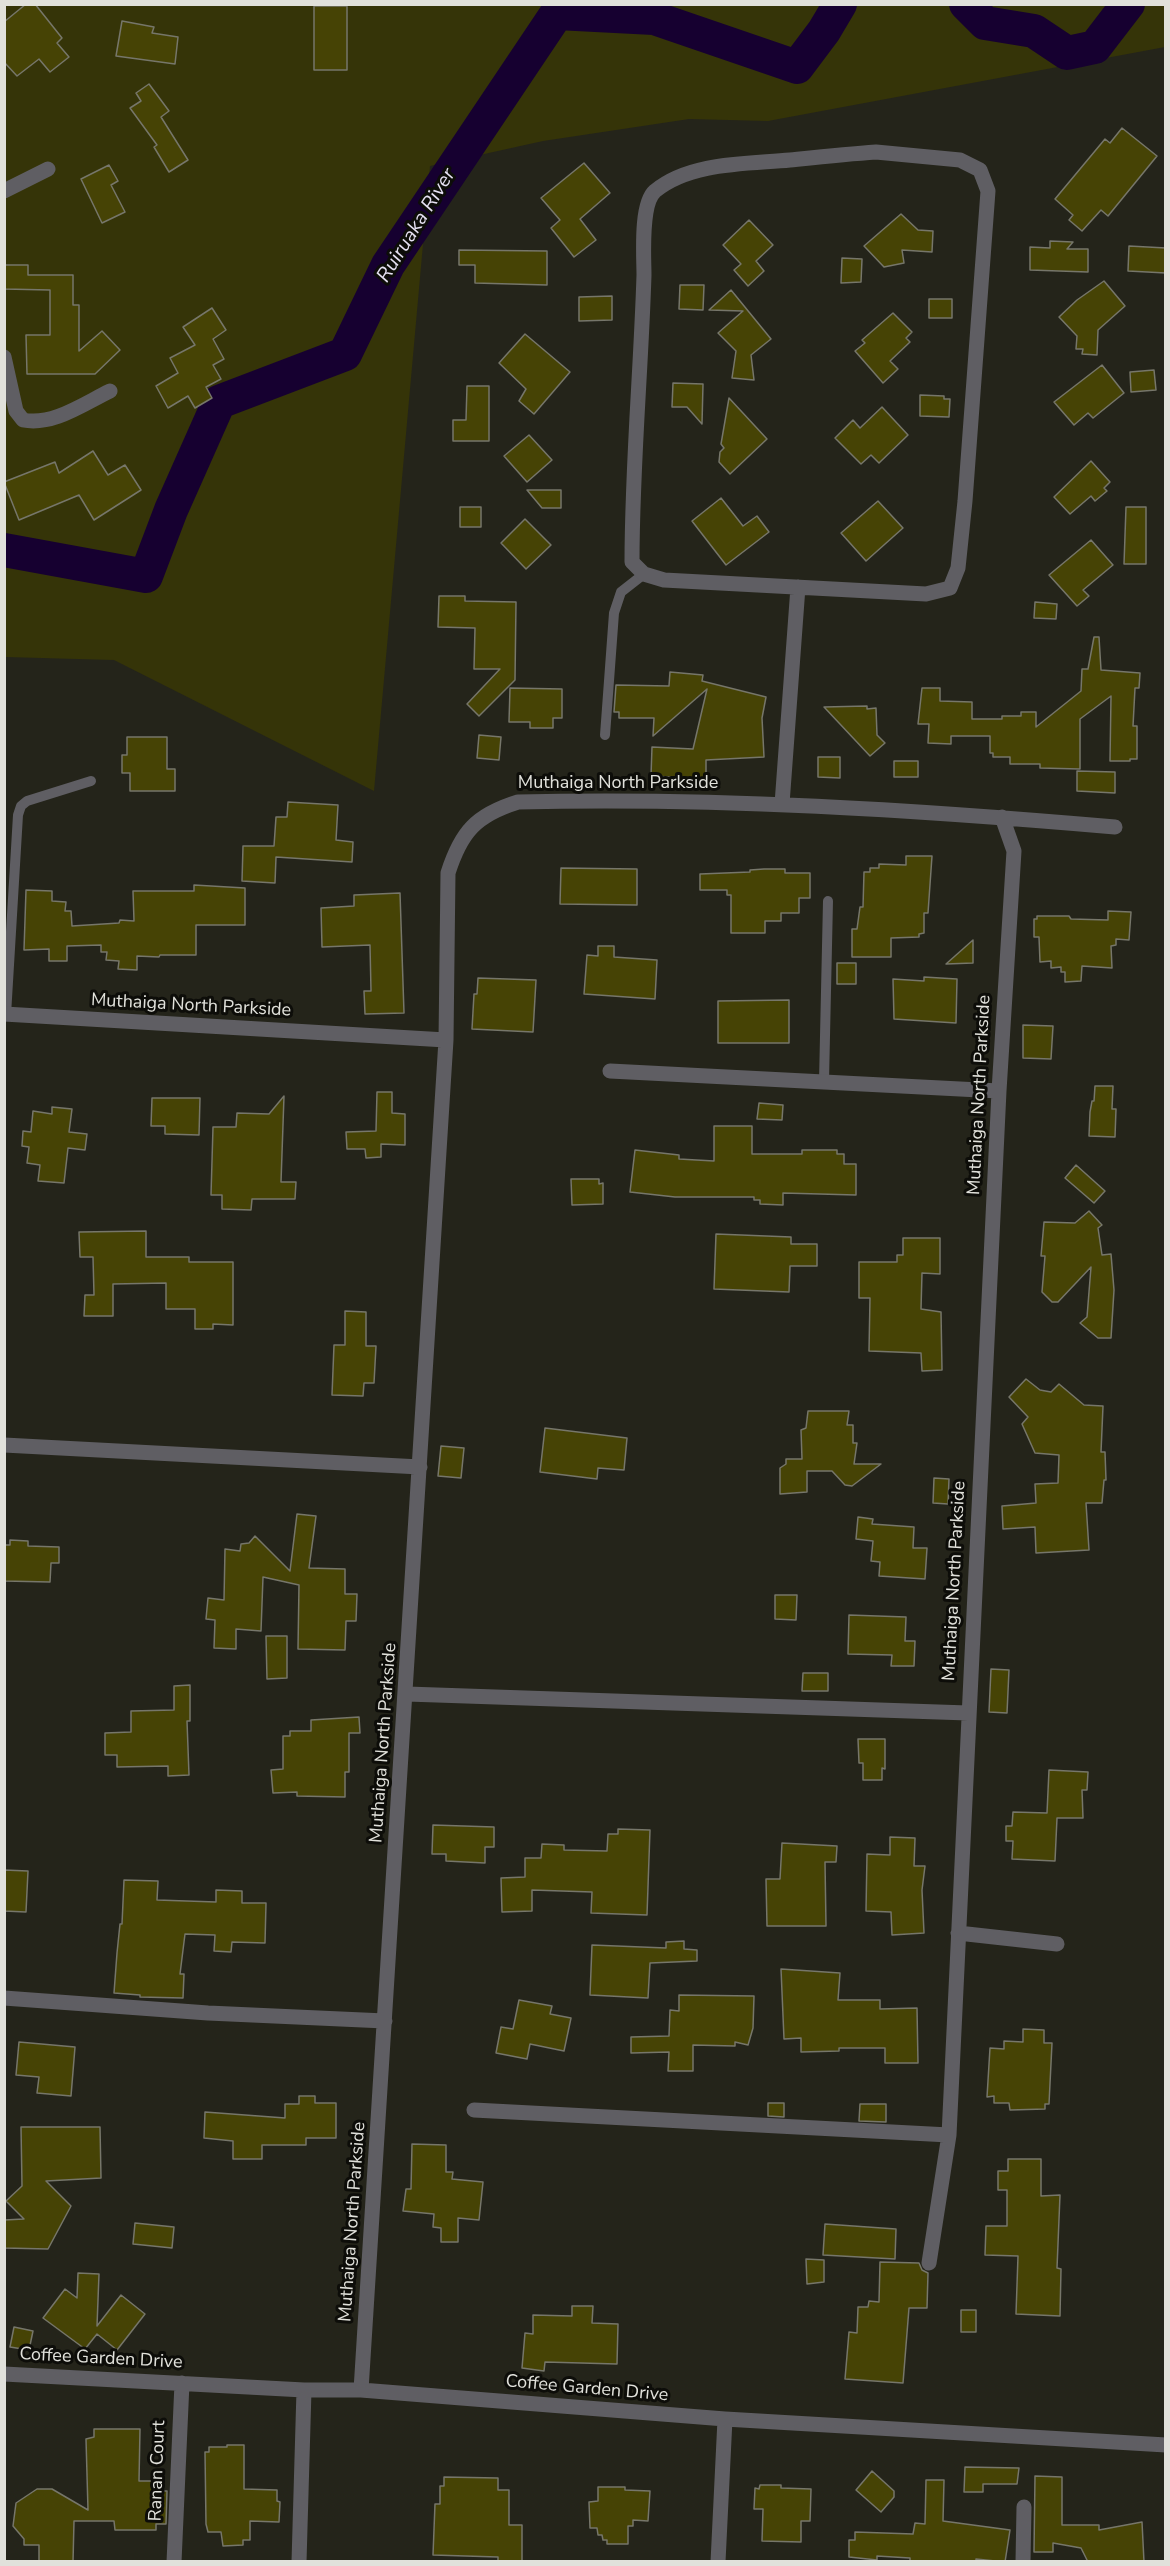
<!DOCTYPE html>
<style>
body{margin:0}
#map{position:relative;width:1170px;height:2566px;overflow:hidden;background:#24241a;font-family:"Nunito Sans",sans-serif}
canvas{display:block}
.frame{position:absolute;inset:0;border:6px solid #e1e1db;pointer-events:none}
</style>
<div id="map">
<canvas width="1170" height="2566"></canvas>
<div class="frame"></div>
</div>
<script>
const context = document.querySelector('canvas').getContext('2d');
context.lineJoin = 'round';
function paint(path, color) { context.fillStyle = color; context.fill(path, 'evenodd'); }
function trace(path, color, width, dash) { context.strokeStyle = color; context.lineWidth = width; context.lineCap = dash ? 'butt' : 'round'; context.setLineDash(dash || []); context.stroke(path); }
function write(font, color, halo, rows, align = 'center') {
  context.font = font + ' "Nunito Sans",sans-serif'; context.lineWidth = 6; context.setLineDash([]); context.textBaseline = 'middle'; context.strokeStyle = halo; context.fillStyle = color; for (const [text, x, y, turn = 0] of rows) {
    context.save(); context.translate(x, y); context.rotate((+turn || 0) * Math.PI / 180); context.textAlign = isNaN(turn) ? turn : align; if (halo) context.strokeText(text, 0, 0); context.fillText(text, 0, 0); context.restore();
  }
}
const green = new Path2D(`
 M5,5h1160v42l-397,74 -79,-2 -146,22 -113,25 -56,625 -260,-131 -109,-3z`);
const river = new Path2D(`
 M966,4l19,19 49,8 33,22 28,-6 33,-43
 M4,550l142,26 25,-66 48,-108 126,-48 43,-89 169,-252 97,5 143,49 27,-36 16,-27`);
const building = new Path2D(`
 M26,4h9l27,34 -5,5 12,14 -19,15 -11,-13 -22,17 -13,-14v-40z
 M314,6h33v64h-33z
 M122,21l32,6 -2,6 26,4 -3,27 -59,-8z
 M149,84l20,27 -8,6 27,43 -19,12 -15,-25 3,-2 -27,-37 11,-7 -5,-8z
 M1122,128l35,28 -49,60 -7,-6 -19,21 -13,-11 4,-5 -18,-16 50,-60 5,4z
 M584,163l26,30 -30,26 16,21 -22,17 -23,-29 9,-8 -19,-22z
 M109,165l9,16 -7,4 14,27 -23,11 -21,-44z
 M901,214l17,16 15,1 -1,21 -30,-2 2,13 -20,4 -20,-21z
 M749,220l24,25 -17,16 8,10 -16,15 -14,-16 7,-6 -18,-19z
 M1050,241l23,1 -6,7h21v23l-58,-2v-23l20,1z
 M1129,246l37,2v25l-38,-2z
 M459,250l88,1v34l-72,-2v-18h-16z
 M842,258l20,1 -1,23 -20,1z
 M4,265h24v10h45v30h6v46l23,-20 18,19 -25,24h-68l-1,-39h24v-45l-46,-1z
 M1104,281l21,25 -27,24 -1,25 -15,-1 1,-5h-7l1,-13 -18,-19 18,-17z
 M680,285h24l-1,25 -24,-1z
 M731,290l40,49 -20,16 3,25 -22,-2 4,-27 -18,-18 25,-22 -34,-1z
 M612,296v24l-33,1v-24z
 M929,299h23v19h-23z
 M212,308l14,22 -13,9 11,20 -11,6 8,14 -15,8 6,11 -17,10 -7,-12 -20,12 -12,-22 22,-13 -8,-15 25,-13 -12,-18z
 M893,313l19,19 -6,6 4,4 -20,19 8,8 -15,14 -28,-32 10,-8 -3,-3z
 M525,334l45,38 -36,42 -15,-13 7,-12 -27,-26z
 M1102,365l22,28 -31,25 -5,-5 -14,12 -20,-23z
 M1154,370l2,20 -25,2 -1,-20z
 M673,383l30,1 -1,40 -15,-17h-15z
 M467,386h22v55h-36v-21h13z
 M920,395l24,1v3h6l-1,18 -29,-1z
 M729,398l38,41 -37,35 -11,-12 1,-10 4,-4 -3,-4z
 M882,407l26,28 -29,28 -8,-8 -10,9 -26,-26 18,-18 7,8z
 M529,435l23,25 -25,22 -23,-26z
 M93,451l15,24 17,-10 16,25 -47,30 -15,-25 -60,25 -15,-38 51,-20 4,11z
 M1091,461l19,21 -6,6 3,3 -12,10 -4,-5 -21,18 -16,-17z
 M527,490h34v18h-19z
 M721,498l22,28 14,-10 12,16 -43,33 -34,-44z
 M878,501l25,27 -37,33 -25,-28z
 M460,507h21v20h-21z
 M1126,507h20v57h-22z
 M525,519l26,26 -25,24 -25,-26z
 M1091,540l22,25 -30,25 6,6 -12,10 -28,-31z
 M439,596h26v5l51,1 -1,78 -36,36 -12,-12 33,-35h-26l1,-41 -37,-1z
 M1035,602l22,2 -1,15 -22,-1z
 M1094,637h5l2,33 39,3 -1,15h-4l-2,38h4v33h-7v2h-20l1,-65 -31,23v50l-40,-1v-4h-30v-7h-17v-4h-3v-17h-39v8l-23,-1 1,-19h-11l4,-36h18v13l32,1v17h30v-3h19v-4h15v15l45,-36 1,-22h6z
 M670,672l33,3 -1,6 64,16 -4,21 2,39 -58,3v19l-55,-3 1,-29 41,2 14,-60 -54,47 1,-18h-35v-6h-5l2,-27 53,1z
 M510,688l52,1v29h-9v10h-23v-6h-21z
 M867,706v3l9,-1 1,27 8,8 -15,13 -46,-49z
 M479,735l22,2 -2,23 -22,-2z
 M127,737h40v32h8v22h-45v-18h-8v-18h5z
 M818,757h22v21l-22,-1z
 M894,761h24v16h-24z
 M1077,771l38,1v21l-38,-2z
 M288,802l50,3 -2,35 17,2 -1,20 -76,-5 -1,26 -33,-2 1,-35h31l2,-29h11z
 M906,856h26l-4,57h-4v20l-5,1v3l-28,1v19h-39v-28h5l3,-22h3l1,-35h6v-4h9v-4l27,1z
 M561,868l76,1v36l-77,-1z
 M764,869h21v4h25v25h-11v15h-18v8h-16v12h-34v-38h-4v-5h-27v-16l50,-2v-2z
 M194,885l51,3v37h-49v30h-36l-1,2 -22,-1v14l-19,-1 1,-8 -13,-1 1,-8h-6v-7l-34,1v15h-18v-12l-25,1 2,-60 26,1v10l14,1 -1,9h6l1,15 47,-3 1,-3 14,1 -1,-30h61z
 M400,893l4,120 -39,1 -1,-23h7l-1,-46 -48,2 -1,-39 33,-2v-11z
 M1108,911l23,1 -2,28 -13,-1v6l-5,1 1,22 -30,-2 -1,15 -16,1v-10h-4v-5l-10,1v-7l-11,1 -1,-25h-5v-18h3v-3h32l2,3 37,1z
 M973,940v23l-27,1z
 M598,946h16v11l43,3 -2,39 -71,-5 3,-39 11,1z
 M837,963h19v21h-19z
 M924,977l33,2 -1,44 -62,-4 -1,-40 31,2z
 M478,978l58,2 -3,52 -61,-3 2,-35h3z
 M789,1000v43h-71v-42z
 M1023,1025l30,1 -2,33 -28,-1z
 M1095,1086h18l-1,23h4l-1,28 -26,-1 1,-24 2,-11h2z
 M377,1092h15v21l13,1v31l-24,-1v13l-15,1 -1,-9h-18l-1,-17 30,-1z
 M284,1096l-3,86h15l-1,17h-43l-1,11 -29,-1v-14h-11l2,-68h23l1,-14 32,1z
 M152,1098h48l-1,37 -34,-1v-8h-14z
 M759,1103l24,2 -1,15 -25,-1z
 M52,1107l20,2 -3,23 18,2 -2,16 -17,-2 -4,35 -26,-2 2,-16 -13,-2 2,-16 -7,-1 1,-15 8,1 2,-21 19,3z
 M714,1126h38v28h50v-4h35v4h7v10h12v31l-73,-2v12l-23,-1v-4h-6v-3h-79l-45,-5 5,-42 44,5v4l35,2z
 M1076,1165l29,26 -11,12 -29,-25z
 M571,1179h28v5l4,-1v21l-31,1z
 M1089,1211l13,14 -4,3 4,27 9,-1 3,36 -3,48h-13l-18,-15 7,-6 4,-50 -33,35h-6l-10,-10 3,-36h-4l3,-34 31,1z
 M146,1231v26h43v5h44v63l-20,-1v5h-18v-20h-29v-26l-53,1v32h-29l1,-21h9l-1,-38h-13l-1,-25z
 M716,1234l75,3v7h26v22h-27l-1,26 -75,-3z
 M903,1238h37v36l-18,-1 -1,36 20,3 1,58 -20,1 -1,-18 -52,-2 1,-53h-11v-36h38v-7h6z
 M345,1311l21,1v34h10l-2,37h-10l-1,13 -31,-1 2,-50h11z
 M1026,1379l14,11 11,2 8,-8 25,21 19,1 -2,46h4l1,28h-2l-2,23h-16l3,47 -53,3 -1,-26 -32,2 -1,-23 34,-3 -1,-19 23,-1 1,-28 -24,-2 -13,-29 6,-7 -19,-20z
 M808,1411h41l-2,14h6v18h4l-3,21h27l-29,22 -7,-1 -13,-14h-25v21l-27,2v-26l6,-4v-5h16l-1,-29 5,-2z
 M545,1428l82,10 -3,32 -26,-2 -1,11 -57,-7z
 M441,1446l23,2 -3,30 -23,-2z
 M934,1478l15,1 -1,25 -15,-1z
 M297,1514l19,2 -7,52 36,1v25h12l-1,27h-10l-1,29 -47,-1 1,-64 -36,-8 -2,54 -25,-2v20l-22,-1 1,-28 -9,-1 2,-21 16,2 1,-51 15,2 1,-7 8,-1 6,-7 35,35z
 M858,1517l15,2 -1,5 42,3 -1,21h14l-2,31 -46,-3 1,-14 -9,-1 2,-20 -17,-2z
 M10,1540l18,1v5l31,1v16h-8l-1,19 -46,-1v-36h6z
 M775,1595h22l-1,25 -21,-1z
 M849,1615l57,2 -1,24h10l-1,25h-23l1,-11 -44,-1z
 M266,1636h21v42l-20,1z
 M991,1669l18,1 -2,43 -18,-1z
 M803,1673h25v18h-26z
 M190,1685v36h-3l2,54 -21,1v-10l-51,1v-12h-12v-22l26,-1v-21l43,-1v-24z
 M359,1717l1,16h-11v39h-4v25l-48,-1v-4l-24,1 -2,-23 12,-1v-33h7v-5h21v-11z
 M858,1739h27v30l-3,-1v12h-19v-17h-4z
 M1049,1770l39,2 -1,18h-5l1,28h-26l-2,43 -43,-2 1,-18h-7v-15h6l1,-14 34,1z
 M433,1825l61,2v20h-9v16l-39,-2v-7h-14z
 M618,1829l32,1 -3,85 -56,-2 1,-21 -60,-2v21l-30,1 -1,-34 24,-1v-19h16l1,-14 22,1v5l43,1 1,-17h10z
 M890,1837l25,1 -1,28h11l-3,24 2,43 -32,2 -1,-23 -25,-1 1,-57 23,1z
 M782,1843l55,3 -1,16h-11l1,64h-59l-1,-47h14z
 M4,1870l24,1 -2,41 -22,-1z
 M124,1880l34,1 -1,19 59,2v-12l26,1v12h24l-1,40 -33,-1 -1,10 -17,-1 1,-16 -30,-1 -5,40h4l-1,24 -43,-1v-2l-26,-2 3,-40 3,-29h2z
 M684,1941v8l13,1v11l-47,2 -2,35 -58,-3 2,-50 74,3v-6z
 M781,1969l59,4 -2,27h42v9l37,-1 1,55h-33v-15h-46v3l-38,1v-14l-17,1z
 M679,1995l75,1 -1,32 -5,17 -13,-3v4l-42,-1v26h-25l1,-19 -38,1v-16l38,-1 1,-26 9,1z
 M519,2000l33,6 -2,8 21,4 -7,33 -34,-7 -3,15 -31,-6 5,-26 12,2z
 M1023,2029l21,1v13h8l-3,61h-4v5l-35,1 -1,-7h-15v-7l-7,1 3,-49 14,1v-8l19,1z
 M19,2042l56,5 -4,49 -34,-3 2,-16 -23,-2z
 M299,2096h16v7h21v35h-30v7h-44v14h-29v-18l-29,-3 1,-26 80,6v-14h14z
 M768,2103h16v14l-16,-1z
 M860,2104h26v18l-27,-1z
 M21,2127h79l1,51 -55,3 25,25 -23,43 -44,-1v-28l20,-1 -18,-18 16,-15z
 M412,2144l34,1v27h7l-1,7 31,3 -4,38 -21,-2v24h-17v-14l-8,-1 1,-13 -31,-3 3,-22h5z
 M1008,2159h33v37l19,-1 -3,73 4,1 -1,47 -44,-2 2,-58 -33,-1 1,-29h21v-36h-9v-19h10z
 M135,2223l39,4 -2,21 -39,-4z
 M825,2224l71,5 -1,30 -72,-4z
 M806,2259l18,1v22l-17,2z
 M880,2262l39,1 3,7 6,3 -1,35h-18l-6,75 -58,-4 4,-47 8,1 1,-26h10l1,-6 10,1z
 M78,2273l21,1 -2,52 24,-31 24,19 -28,36 -20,-16 -12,15 -42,-31 22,-29 12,9z
 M572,2306h21l-1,17 26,1 -1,40 -72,-2 -1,9 -22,-3 3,-35 8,1v-19l39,1z
 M961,2310h15v22h-15z
 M14,2327l19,4 -4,19 -19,-3z
 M94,2429h46l-1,52h21v10h7l-1,33h-10v6h-41l-1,-9h-40l-1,41h-34v-17h-15v-6l-11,-13 3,-23 21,-14h15l36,21 -2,-71 8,-2z
 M227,2445h17v44l33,1v11l3,1 -1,20 -29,-1v19h-7v5l-20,1 -2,-14h-13l-2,-8 -1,-72h4v-5h18z
 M965,2467l54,1 -2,16h-34v8h-19z
 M872,2471l22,20v6l-13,15 -25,-22z
 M1035,2476l27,1v48h37v5l43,-8 2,40h-56l-7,-14 -28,-5v9h-19z
 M444,2477l54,1v12h11v35h13v37h-24v-5l-65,-2 2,-51h5v-18h4z
 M926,2480h18l-1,41 67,9 -5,32 -29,-3v3h-66v-4l-33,-2v4l-28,-3v-17h6v-8l58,2 2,-11 10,1z
 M760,2485h21v3l30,1 -1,32h-9v21l-39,-1 1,-32h-9l1,-21 4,1z
 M598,2487h27v3l25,1 -2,30 -15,-1v6h-5v18h-21v-4h-4l-1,-5h-4l-1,-7h-7l-1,-26 9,-1z`);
const service = new Path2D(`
 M605,735l9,-122 7,-21 23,-18
 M6,1015l12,-200 3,-9 6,-5 64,-20
 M824,1081l4,-180`);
const minor = new Path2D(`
 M876,152l84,8 20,10 8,21 -23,310 -7,67 -8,20 -24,6 -262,-14 -20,-6 -12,-12c0,-96 9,-191 12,-287 0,-18 -4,-71 11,-84 35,-29 92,-27 135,-31 29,-3 57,-6 86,-8z
 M4,191l44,-22
 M4,357l12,54 7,9c30,6 60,-16 87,-29
 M782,804l16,-217
 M4,1014l442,26
 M610,1071l389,20
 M4,1445l416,22
 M407,1694l561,19
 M958,1933l99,11
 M4,1998l204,15 177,8
 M474,2110l475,25
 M929,2263l20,-128 50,-1044 15,-240 -12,-34
 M4,2374l300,16h57l364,29 441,26
 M361,2390l85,-1350 2,-167c13,-41 28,-58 70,-71 199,-5 399,8 597,25
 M174,2562l8,-179
 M299,2562l5,-172
 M718,2562l7,-143
 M1023,2562l1,-55`);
const streetNames = [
 ["Muthaiga North Parkside",618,784],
 ["Muthaiga North Parkside",191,1006,3],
 ["Muthaiga North Parkside",980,1095,-87],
 ["Muthaiga North Parkside",955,1581,-87],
 ["Muthaiga North Parkside",384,1743,-86],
 ["Muthaiga North Parkside",353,2222,-86],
 ["Coffee Garden Drive",101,2359,3],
 ["Coffee Garden Drive",587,2389,5],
 ["Ranan Court",158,2471,-88]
];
const waterNames = [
 ["Ruiruaka River",417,226,-58]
];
paint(green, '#353408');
trace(river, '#160030', 34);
paint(building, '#464305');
trace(building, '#76766a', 1.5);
trace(service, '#5f5e63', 10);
trace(minor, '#5f5e63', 15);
write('18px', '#e1e1db', '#0d0d09', streetNames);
write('italic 20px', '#e6e1f3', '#0d0d09', waterNames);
</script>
